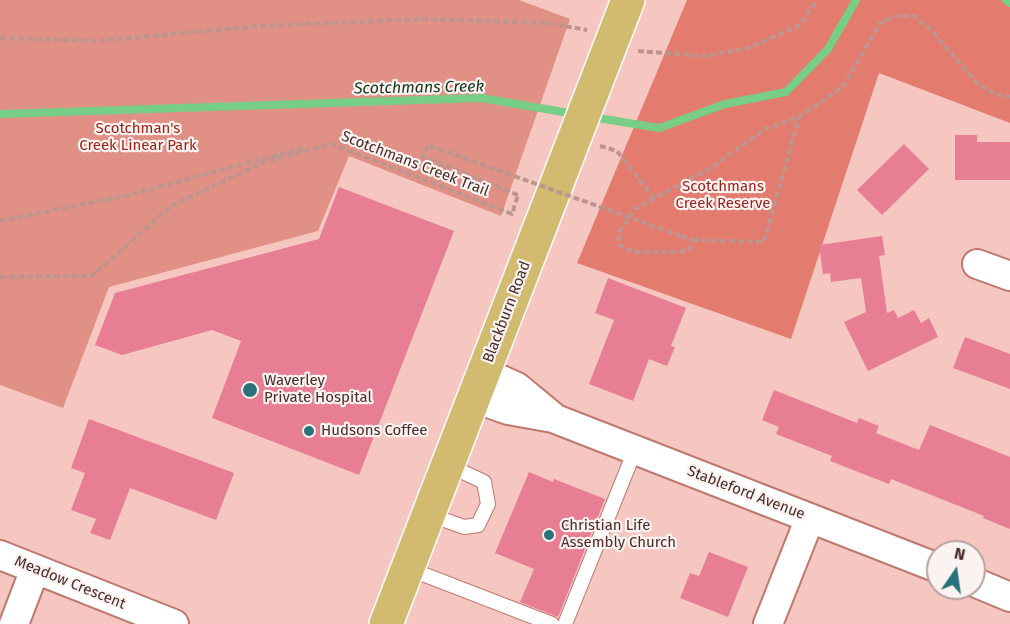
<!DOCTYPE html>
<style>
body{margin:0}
#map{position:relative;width:1010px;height:624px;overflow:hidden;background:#f6c7c0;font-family:"Fira Sans",sans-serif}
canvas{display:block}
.north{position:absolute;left:926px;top:540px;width:60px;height:60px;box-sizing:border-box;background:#fbf3f1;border:2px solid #b4a3a1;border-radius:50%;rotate:13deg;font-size:16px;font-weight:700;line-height:24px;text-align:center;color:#4a2c28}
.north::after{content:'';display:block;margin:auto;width:21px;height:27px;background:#29727c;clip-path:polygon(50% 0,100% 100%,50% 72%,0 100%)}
</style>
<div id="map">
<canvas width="1010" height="624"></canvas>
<div class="north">N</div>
</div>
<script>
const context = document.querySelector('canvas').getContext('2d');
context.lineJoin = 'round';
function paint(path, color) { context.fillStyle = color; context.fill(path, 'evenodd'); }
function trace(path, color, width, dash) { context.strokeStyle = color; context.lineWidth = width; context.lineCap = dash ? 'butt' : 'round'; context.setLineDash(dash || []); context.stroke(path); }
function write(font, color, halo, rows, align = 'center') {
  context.font = font + ' "Fira Sans",sans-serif'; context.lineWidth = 4.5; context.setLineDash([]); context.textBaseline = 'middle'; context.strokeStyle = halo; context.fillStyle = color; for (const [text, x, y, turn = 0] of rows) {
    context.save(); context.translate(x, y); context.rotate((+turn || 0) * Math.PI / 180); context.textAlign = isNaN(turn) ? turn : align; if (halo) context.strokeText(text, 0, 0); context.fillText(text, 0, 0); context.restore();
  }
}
const green = new Path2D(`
 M0,0h519l51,19 -69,197 -152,-60 -31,75 -209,56 -46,121 -63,-23z`);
const forest = new Path2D(`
 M687,0h323v123l-131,-50 -88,266 -214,-76z`);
const stream = new Path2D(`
 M1006,0l4,3
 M0,114l481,-16 94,16
 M592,117l67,11 66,-24 61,-12 42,-43 28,-49`);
const building = new Path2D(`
 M955,135h22v7h33v38h-55z
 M904,144l25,25 -47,46 -25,-25z
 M339,187l115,44 -95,244 -147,-57 29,-77 -29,-11 -90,25 -27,-10 20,-52 204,-54z
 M882,236l3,19 -6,1 8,57 7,-3 4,8 16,-8 7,13 8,-5 9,19 -70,34 -24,-49 22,-10 -5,-34 -30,4 -1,-9 -7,1 -4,-29z
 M608,278l78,30 -15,38 4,1 -8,19 -18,-7 -16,42 -44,-17 25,-64 -19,-7z
 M965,337l45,17v35l-57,-21z
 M774,390l83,33 2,-5 20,8 -3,7 43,17 11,-25 80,32v72l-27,-11 1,-2 -93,-37 -2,5 -59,-23 2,-5 -56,-22 3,-7 -17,-7z
 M89,419l145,54 -18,47 -86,-32 -20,52 -20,-7 6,-14 -25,-9 14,-37 -14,-5z
 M529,472l24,10 1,-3 51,20 -47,118 -38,-15 14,-33 -39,-16z
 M709,552l39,15 -20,50 -48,-19 10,-25 9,3z`);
const path = new Path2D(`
 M0,38l95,3 166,-15 163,-7 123,4 40,7
 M638,51l66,5 45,-8 51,-23 17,-25
 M600,146l17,5 37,47
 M0,221l129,-26 158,-43 19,-3
 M681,236l12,4 -3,9 -12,3h-44l-15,-7v-13l16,-23 77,-42 53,-38 34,-12 44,-30 37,-64 16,-7h19l17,15 46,53 17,10 15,3
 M693,240l71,2 35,-125
 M0,277l92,-1 79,-70 93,-44 68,-18 180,70 6,-19`);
const lane = new Path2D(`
 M428,514l36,13 14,-2 10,-21 -4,-22 -36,-17
 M407,568l145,56
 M565,624l70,-174`);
const street = new Path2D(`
 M977,264l33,12
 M484,372l33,15 35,29
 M474,398l34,12 45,8 385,150
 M0,555l174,69
 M974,582l36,15
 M14,624l21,-55
 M768,624l42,-106`);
const primary = new Path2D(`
 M386,624l242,-624`);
const pathBridge = new Path2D(`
 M518,195l-95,-38 5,-12 253,91`);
const markers = [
 [250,390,8,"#29727c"],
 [309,431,6,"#29727c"],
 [549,535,6,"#29727c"]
];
const parkNames = [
 ["Scotchman's",138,129],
 ["Creek Linear Park",138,146],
 ["Scotchmans",723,187],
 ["Creek Reserve",723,204]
];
const streetNames = [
 ["Scotchmans Creek Trail",415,164,21],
 ["Blackburn Road",507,312,-69],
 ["Stableford Avenue",746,493,21],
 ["Meadow Crescent",70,583,22]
];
const poiNames = [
 ["Waverley",264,381],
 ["Private Hospital",264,398],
 ["Hudsons Coffee",321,431],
 ["Christian Life",561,526],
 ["Assembly Church",561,543]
];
const waterNames = [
 ["Scotchmans Creek",419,88,-1]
];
paint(green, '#e19085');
paint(forest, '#e37b6e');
trace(stream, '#78cd87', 8);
paint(building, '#e77e93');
trace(lane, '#be786e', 16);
trace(street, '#be786e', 32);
trace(primary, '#fff', 36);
trace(path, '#be958e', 4, [6, 3]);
trace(lane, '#fff', 14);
trace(street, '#fff', 28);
trace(primary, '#d2bb70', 33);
trace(pathBridge, '#be958e', 4, [6, 3]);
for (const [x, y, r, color] of markers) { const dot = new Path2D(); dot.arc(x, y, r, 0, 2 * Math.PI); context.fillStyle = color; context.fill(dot); trace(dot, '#fbf3f1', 2); }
write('15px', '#9d221b', '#fbf3f1', parkNames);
write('15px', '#4a2c28', '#fbf3f1', streetNames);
write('15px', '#4a2c28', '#fbf3f1', poiNames, 'left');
write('italic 16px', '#14371c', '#fbf3f1', waterNames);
</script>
